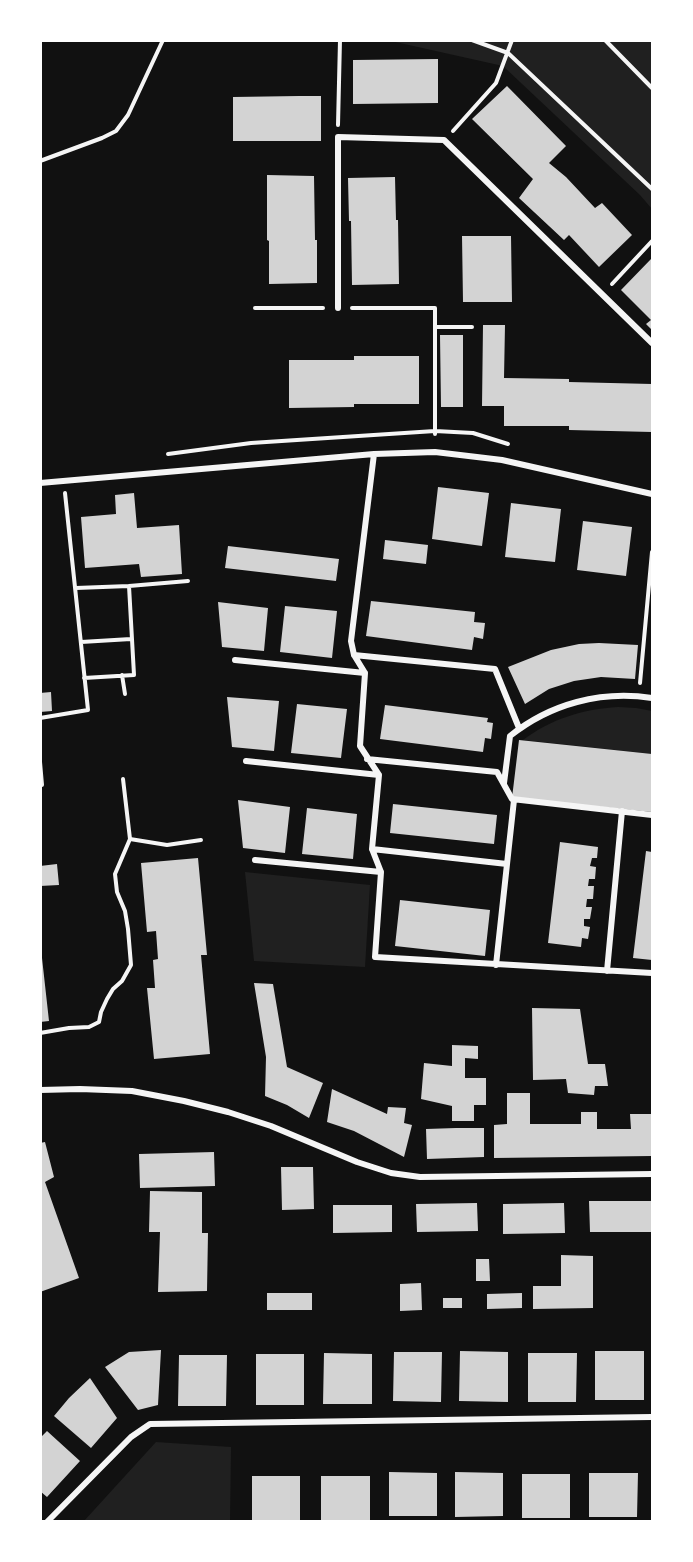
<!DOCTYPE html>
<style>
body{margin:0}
#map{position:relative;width:693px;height:1562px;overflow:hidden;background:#111;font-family:"DejaVu Sans",sans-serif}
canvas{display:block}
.frame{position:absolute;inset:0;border:42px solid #fff;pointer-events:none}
</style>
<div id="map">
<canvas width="693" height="1562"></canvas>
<div class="frame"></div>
</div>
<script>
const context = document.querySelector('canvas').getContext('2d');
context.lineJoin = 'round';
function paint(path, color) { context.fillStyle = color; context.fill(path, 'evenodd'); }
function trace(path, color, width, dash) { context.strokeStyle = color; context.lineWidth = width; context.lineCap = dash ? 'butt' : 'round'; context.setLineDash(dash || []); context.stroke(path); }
const green = new Path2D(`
 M328,41h324v168l-12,-14 -137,-129 -112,-25z
 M618,707l18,1 16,3v43l-129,-14c28,-21 60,-31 95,-33z
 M245,872l125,13 -5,82 -111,-6z
 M156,1442l75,5 -1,74h-146z`);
const building = new Path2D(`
 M438,59v44l-85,1v-44z
 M507,86l59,60 -17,17 17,14 29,31 7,-5 30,32 -33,32 -30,-32 -5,5 -45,-42 14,-19 -61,-60z
 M299,96h22v45h-88v-44z
 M267,175l47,1 1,64h2v43l-48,1v-43l-2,-1z
 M395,177l1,43h2l1,64 -47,1 -1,-64h-2l-1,-43z
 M462,236h49l1,66h-49z
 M652,258v72l-6,-6 5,-4 -30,-30z
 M483,325h22l-1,53 65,1v3l83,2v48l-83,-2v-4h-65v-20h-22z
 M440,335h23v72h-22z
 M354,356h65v48h-65v3l-65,1v-48h65z
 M438,487l51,6 -7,53 -50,-7z
 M134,493l3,35 42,-3 3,49 -41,3 -2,-13 -54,4 -4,-51 35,-3 -1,-19z
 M511,503l50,6 -6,53 -50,-5z
 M583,521l49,6 -6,49 -49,-6z
 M385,540l43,5 -2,19 -43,-5z
 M228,546l111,13 -3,22 -111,-13z
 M371,601l104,11 -1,10 11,1 -2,16 -9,-2 -2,13 -106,-14z
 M218,602l50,6 -4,43 -42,-4z
 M285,606l52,5 -5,47 -52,-6z
 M599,643l39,2 -3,34 -34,-2 -27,4 -25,8 -24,15 -17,-37 43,-17 28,-6z
 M51,692l1,19 -12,1v-19z
 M227,697l52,4 -5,50 -42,-4z
 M297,704l50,5 -6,49 -50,-5z
 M385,705l103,13 -1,4 6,1 -2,16 -6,-1 -2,14 -103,-13z
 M519,740l133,14v58l-140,-14z
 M238,800l52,7 -5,46 -42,-5z
 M393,804l104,11 -3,29 -104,-11z
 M307,808l50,6 -4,45 -51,-5z
 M560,842l38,5 -1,11h-5l-2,8 6,1 -1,12h-6l-1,7h6l-1,13h-6l-1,8h6l-2,12h-6v7l6,1 -2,12 -6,-1 -1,9 -33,-4z
 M646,851l6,1v108l-19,-2z
 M198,858l9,97h-6l9,99 -56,5 -7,-71h8l-2,-28 5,-1 -2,-28 -9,1 -6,-69z
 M57,864l2,21 -19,1v-20z
 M400,900l90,10 -5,46 -90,-10z
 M40,958h2l7,63 -9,1z
 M254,983l19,1 14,83 36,16 -14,35 -22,-13 -22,-9 1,-39z
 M532,1008l48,1 8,55h17l3,22h-13l-1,9 -26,-2 -2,-14 -33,1z
 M452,1045l26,1v13l-13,-1v20h21v27h-12v16h-22v-15l-31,-7 3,-36 28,3z
 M332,1089l55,25 1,-7 18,1 -2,15 8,2 -8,32 -50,-26 -27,-9z
 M507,1093h23v31h51v-12h16v17h34l-1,-15h22v42l-158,2v-33l13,-1z
 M456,1128h28v29l-57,2 -1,-30z
 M45,1142l9,35 -9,5 34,96 -39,14v-149z
 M214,1152l1,34 -75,2 -1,-34z
 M281,1167h32l1,42 -32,1z
 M150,1191l52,1v41h6l-1,58 -49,1 2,-60h-11z
 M589,1201h62v31h-61z
 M477,1203l1,28 -61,1 -1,-28z
 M564,1203l1,30 -62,1v-30z
 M333,1205h59v27l-59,1z
 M561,1255l32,1v52l-60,1v-23h28z
 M476,1259h13l1,22h-14z
 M421,1283l1,27 -22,1v-27z
 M267,1293h45v17h-45z
 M522,1293v15l-35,1v-15z
 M443,1298h19v10h-19z
 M161,1350l-3,55 -20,5 -33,-43 24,-15z
 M460,1351l48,1v50l-49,-1z
 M595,1351h49v49h-49z
 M394,1352h48l-1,50 -48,-1z
 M324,1353l48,1v50h-49z
 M528,1353h49l-1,49h-48z
 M256,1354h48v51h-48z
 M179,1355h48l-1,51h-48z
 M90,1378l27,40 -26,30 -37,-32 15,-18z
 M47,1431l33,30 -33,36 -7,-6v-53z
 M389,1472l48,1v43h-48z
 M455,1472l48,1v43l-48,1z
 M589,1473h49l-1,44h-48z
 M522,1474h48v44h-48z
 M252,1476h48v44h-48z
 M321,1476h49v45h-49z`);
const path = new Path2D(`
 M472,40l36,13 144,136
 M605,40l47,48
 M338,125l2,-85
 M453,131l43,-48 16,-43
 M40,161l62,-23 14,-7 12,-16 35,-75
 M612,284l40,-43
 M255,308h68
 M352,308h83v19h37
 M435,327v107
 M168,454l83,-11 184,-12 38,2 35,11
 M76,588l53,-2
 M81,642l50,-3
 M122,675l3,19
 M84,678l50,-3 -5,-89 59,-5
 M640,683l12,-131
 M40,718l48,-8 -23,-217
 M40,762l2,23
 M130,839l37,6 34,-5
 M40,1033l29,-5 20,-1 10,-5 2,-10 6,-13 6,-10 9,-8 9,-16 -3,-36 -3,-18 -8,-19 -2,-18 15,-35 -7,-60`);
const minor = new Path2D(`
 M338,308v-171l106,3 208,203
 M374,454l-23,187 3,14 11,18 -5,73 19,29 -7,74 9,23 -6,85 277,16
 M40,483l334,-29 61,-2 67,8 150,34
 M354,655l141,14 24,59
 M235,660l130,13
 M367,759l130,13 15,27 140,16
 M246,761l133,14
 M504,783l6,-47c40,-32 91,-46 142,-38
 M372,849l135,15
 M255,860l126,12
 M496,965l18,-165
 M607,971l15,-160
 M40,1090l40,-1 52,2 52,10 44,11 43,14 86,36 34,11 29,4 232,-3
 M47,1522l84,-85 19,-13 502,-7`);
paint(green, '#202020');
paint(building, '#d3d3d3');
trace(path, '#f5f5f5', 4);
trace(minor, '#f5f5f5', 6);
</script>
